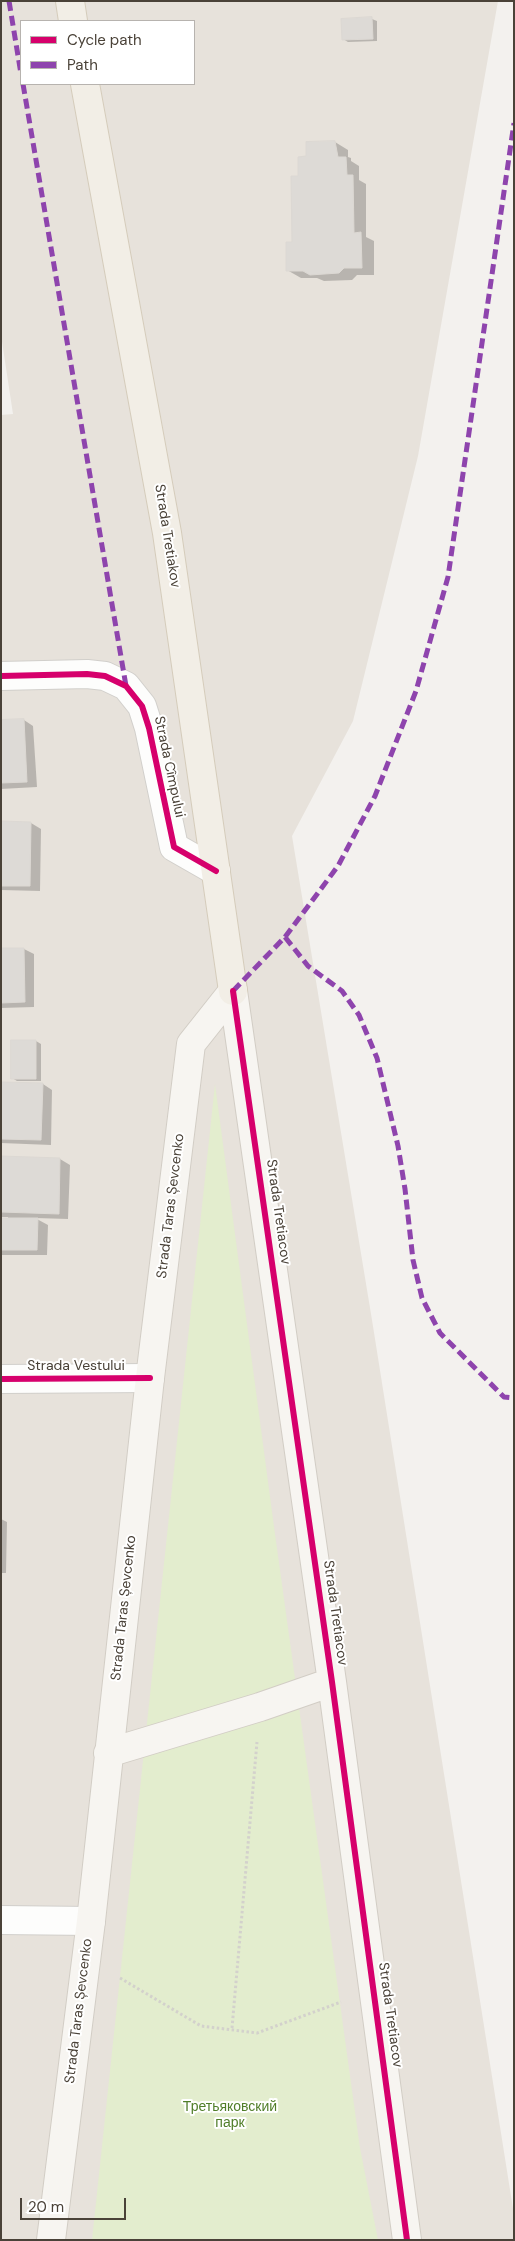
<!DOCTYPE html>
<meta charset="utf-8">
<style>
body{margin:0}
#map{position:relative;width:515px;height:2241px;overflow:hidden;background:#f3f1ee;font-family:"DM Sans",sans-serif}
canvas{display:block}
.frame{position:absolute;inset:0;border:2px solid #4a4238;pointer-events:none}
.legend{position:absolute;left:20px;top:20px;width:175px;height:65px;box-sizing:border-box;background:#fff;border:1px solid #b7b3af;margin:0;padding:6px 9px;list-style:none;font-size:15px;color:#4a4238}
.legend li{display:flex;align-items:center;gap:10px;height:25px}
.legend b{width:25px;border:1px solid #b7b3af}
.scale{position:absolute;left:20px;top:2198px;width:106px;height:22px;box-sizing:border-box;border:2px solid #4a4238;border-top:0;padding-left:6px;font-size:15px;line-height:18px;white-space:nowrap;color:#4a4238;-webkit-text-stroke:4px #fff;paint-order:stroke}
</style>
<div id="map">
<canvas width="515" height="2241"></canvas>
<div class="frame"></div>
<ul class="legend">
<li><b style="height:6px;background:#d6006c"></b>Cycle path</li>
<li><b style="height:6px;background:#8e44ad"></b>Path</li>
</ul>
<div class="scale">20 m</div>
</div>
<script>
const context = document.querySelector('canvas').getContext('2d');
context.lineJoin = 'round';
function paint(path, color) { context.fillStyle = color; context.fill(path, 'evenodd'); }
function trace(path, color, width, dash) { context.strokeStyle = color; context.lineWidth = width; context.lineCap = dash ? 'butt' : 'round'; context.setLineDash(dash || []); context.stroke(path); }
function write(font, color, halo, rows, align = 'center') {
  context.font = font + ' "DM Sans",sans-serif'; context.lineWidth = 4; context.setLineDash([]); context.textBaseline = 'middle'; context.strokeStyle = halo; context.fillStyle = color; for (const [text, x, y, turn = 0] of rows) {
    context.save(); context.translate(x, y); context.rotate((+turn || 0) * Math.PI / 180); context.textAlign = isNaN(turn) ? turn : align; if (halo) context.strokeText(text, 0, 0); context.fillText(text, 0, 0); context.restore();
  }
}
const residential = new Path2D(`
 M1,1h497l-80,455 -65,265 -61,115 80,484 142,895v25h-513v-1825l12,-1 -12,-79zM21,21h173v63h-173z`);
const green = new Path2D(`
 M215,1084l60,450 85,614 18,92h-286z`);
const shadow = new Path2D(`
 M372,19l5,2v20l-29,1 -5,-3z
 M335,142l13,8v7l3,1v3l8,5v14l7,4v53l8,4v34h-17l-5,5 -28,1 -7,-3h-16l-14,-8 7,-27 6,-66 8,-19z
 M24,720l9,6 4,61 -36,2v-68z
 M1,822l30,1 10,6 -1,62 -39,-1z
 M1,949h23l10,5v53l-33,1z
 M36,1041l5,3v37h-24l-5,-3z
 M1,1083l42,1 9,6 -1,55 -50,-2z
 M1,1158l59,1 10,6 -2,54 -33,-1 13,7 -1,30h-46v-36h7v-2h-7z
 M1,1519l6,3 -1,51h-5z`);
const building = new Path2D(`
 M372,17l1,22 -31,1 -1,-21z
 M335,141l3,16h8l1,18h6l1,58 7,-1 1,36h-18l-5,5 -29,2 -7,-4h-17v-29h6l-1,-66h7v-19l8,-1v-14z
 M24,719l3,63 -26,1v-63z
 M1,821l30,1 -1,64h-29z
 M1,948h23l1,54 -24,1z
 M11,1040h25v39h-25z
 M1,1082l42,1 -2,57 -40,-1z
 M1,1156l59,2 -1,56 -58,-2z
 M1,1218h37l-1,32h-36z`);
const path = new Path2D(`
 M120,1978l81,48 56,7 84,-31
 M232,2028l25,-286`);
const street = new Path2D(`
 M1,676l86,-2 18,2 21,10 16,20 7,22 25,119 42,24
 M1,1379l149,-1
 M1,1920l90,1`);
const secondary = new Path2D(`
 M233,991l99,691 75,558
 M108,1753l152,-46 72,-25
 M51,2240l40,-319 59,-543 41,-334 42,-53`);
const primary = new Path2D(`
 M70,1l3,20
 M85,84l82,449 66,458`);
const quiet = new Path2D(`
 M9,1l12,73
 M23,84l103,602
 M285,937l23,29 34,25 17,24 18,43 21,88 7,43 8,71 9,38 18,35 64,64 10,1
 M233,991l52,-54 53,-71 37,-70 41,-105 32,-114 66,-454`);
const cycleway = new Path2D(`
 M1,676l86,-2 18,2 21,10 16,20 7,22 25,119 42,24
 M233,991l99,691 75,558
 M1,1379l149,-1`);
const streetNames = [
 ["Strada Tretiakov",167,536,81],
 ["Strada Cîmpului",169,767,78],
 ["Strada Taras Șevcenko",171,1206,-83],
 ["Strada Tretiacov",278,1212,82],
 ["Strada Vestului",76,1366],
 ["Strada Taras Șevcenko",124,1608,-84],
 ["Strada Tretiacov",335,1613,82],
 ["Strada Taras Șevcenko",79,2011,-83],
 ["Strada Tretiacov",390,2015,82]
];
const parkNames = [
 ["Третьяковский",230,2107],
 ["парк",230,2123]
];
paint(residential, '#e7e2db');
paint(green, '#e3edce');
paint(shadow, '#0003');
paint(building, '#dddad6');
trace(building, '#dcd8d3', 1);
trace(street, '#d1cfcb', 30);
trace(secondary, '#d2cdc5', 30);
trace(primary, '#d5ccbb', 30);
trace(path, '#d3d1cc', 3, [2.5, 2.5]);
trace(street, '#fdfdfc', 28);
trace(secondary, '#f7f5f1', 28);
trace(primary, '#f2eee6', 28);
trace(quiet, '#8e44ad', 5, [10, 5]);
trace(cycleway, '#d6006c', 6);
write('14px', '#4a4238', '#fff', streetNames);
write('14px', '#507e29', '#fff', parkNames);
</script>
